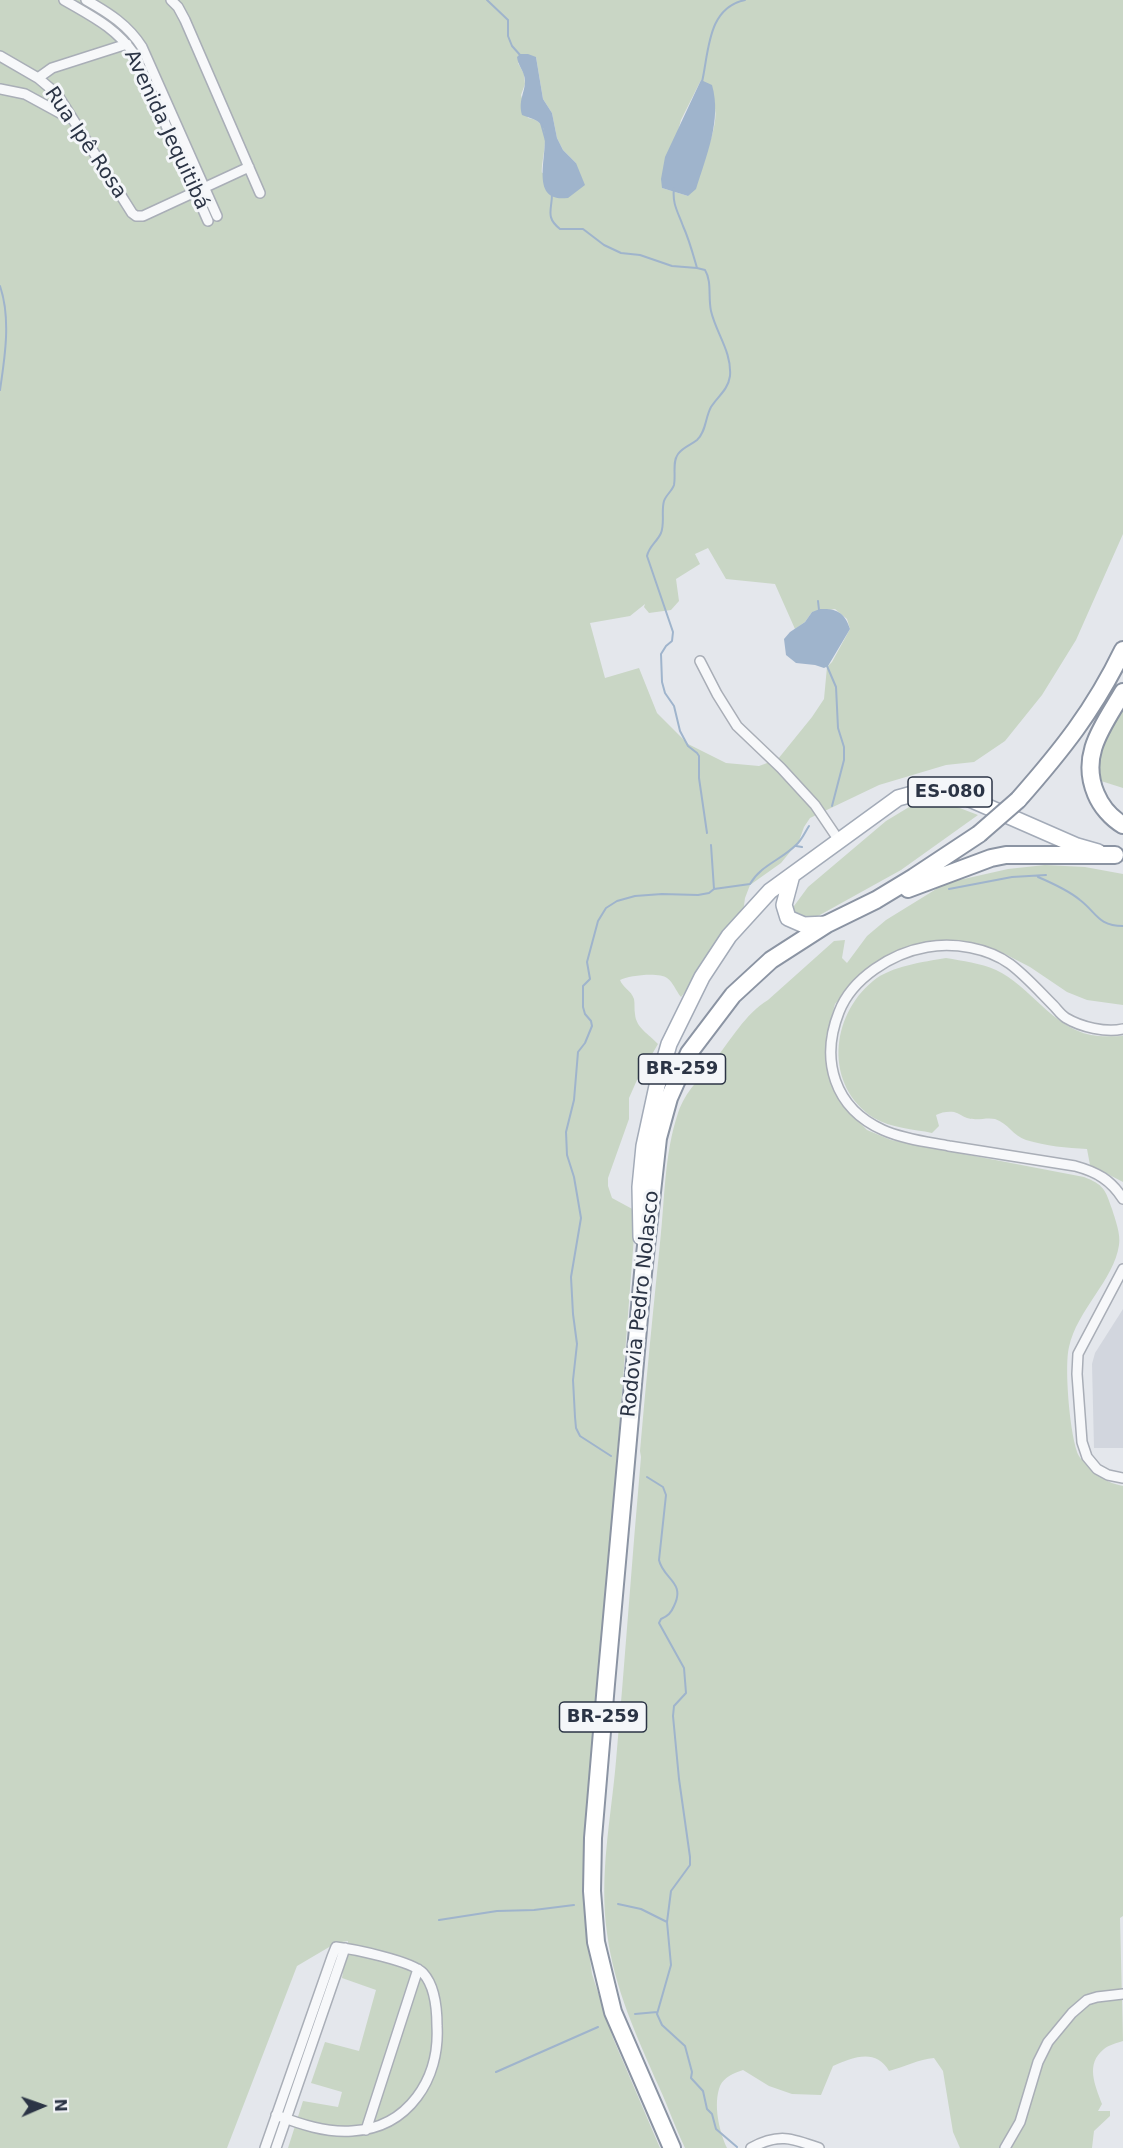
<!DOCTYPE html>
<meta charset="utf-8">
<style>
body{margin:0}
#map{position:relative;width:1123px;height:2148px;overflow:hidden;background:#e4e7ec;font-family:"DejaVu Sans",sans-serif}
canvas{display:block}
.north{position:absolute;left:12px;top:2076px;width:60px;height:60px;-webkit-text-stroke:4px #f4f6f9;paint-order:stroke;rotate:88deg;font-size:16px;font-weight:700;line-height:24px;text-align:center;color:#2b3445}
.north::after{content:'';display:block;margin:auto;width:21px;height:27px;background:#2b3445;clip-path:polygon(50% 0,100% 100%,50% 72%,0 100%)}
</style>
<div id="map">
<canvas width="1123" height="2148"></canvas>
<div class="north">N</div>
</div>
<script>
const context = document.querySelector('canvas').getContext('2d');
context.lineJoin = 'round';
function paint(path, color) { context.fillStyle = color; context.fill(path, 'evenodd'); }
function trace(path, color, width, dash) { context.strokeStyle = color; context.lineWidth = width; context.lineCap = dash ? 'butt' : 'round'; context.setLineDash(dash || []); context.stroke(path); }
function write(font, color, halo, rows, align = 'center') {
  context.font = font + ' "DejaVu Sans",sans-serif'; context.lineWidth = 6; context.setLineDash([]); context.textBaseline = 'middle'; context.strokeStyle = halo; context.fillStyle = color; for (const [text, x, y, turn = 0] of rows) {
    context.save(); context.translate(x, y); context.rotate((+turn || 0) * Math.PI / 180); context.textAlign = isNaN(turn) ? turn : align; if (halo) context.strokeText(text, 0, 0); context.fillText(text, 0, 0); context.restore();
  }
}
const built = new Path2D(`
 M1123,1309v139h-29l-2,-84 3,-11z`);
const green = new Path2D(`
 M0,0h1123v534l-47,106 -34,55 -37,46 -31,21 -28,3 -67,20 -69,33 -6,9 -5,14 -18,22 -31,22 -5,13 -3,23 -61,76c-5,-6 -8,-15 -14,-19 -7,-6 -38,-3 -47,2 3,8 11,10 14,19 1,5 0,10 1,15 1,14 14,20 23,30l-21,36 -8,18v21l-21,59v8l4,12 24,13 -50,647 -1,65 7,51 21,64 47,110h-372l15,-47 35,6 4,-15 -31,-9 14,-41 34,9 17,-61 -34,-12 6,-37 -12,2 -39,23 -70,182h-227zM536,57l7,42 9,14 5,25 6,12 13,13 -34,10c-1,-18 14,-51 -14,-55l-7,-23 4,-11 -1,-10 -6,-11zM701,80c4,8 10,17 13,25 8,20 -18,71 -26,91l-26,-8 19,-68zM708,548l18,31 49,5 20,45 10,-7 7,-10 23,-3 12,10 3,10 -18,33 -5,5 -3,32 -12,18 -34,42 -19,7 -33,-3 -38,-19 -31,-31 -18,-45 -34,10 -15,-55 40,-7 15,-12 -1,3 5,6 22,-3 8,-9 -3,-22 24,-15 -5,-10z
 M1123,696v92l-22,-7h-11l7,-41z
 M919,801l25,1 34,13 -77,55 -92,51 -15,-6v-9l14,-19 78,-66z
 M1045,865l40,2 38,7v131l-36,-5 -20,-8 -37,-25 -29,-15 -8,-3 -59,-4 -76,33 -23,26 -9,33 3,36 14,33 24,24 24,10 193,37c20,8 21,12 28,32 3,10 9,25 7,36 -5,35 -42,65 -50,102 -5,19 1,92 10,109 2,4 7,6 10,10 11,12 17,16 34,20v430l-3,2 3,123c-6,2 -14,4 -19,8 -19,15 -9,36 -2,55l-4,7h12v5l-16,15 -2,17h-132l-7,-16 -10,-61 -9,-13c-15,1 -30,9 -45,13 -13,-23 -36,-14 -56,-5l-12,29 -29,-1 -23,-8 -26,-16c-9,3 -19,7 -23,16 -7,18 -1,45 7,62h-42c-10,-21 -16,-39 -26,-61 -22,-50 -45,-99 -52,-154 -8,-59 4,-114 9,-172 9,-101 16,-203 25,-304l-1,-6c6,-70 13,-139 20,-208 5,-44 4,-88 18,-130 8,-23 22,-34 36,-52 17,-21 31,-47 54,-61l66,-59 11,-1 -3,18 5,5 20,-27 19,-16 60,-37 62,-14z
 M946,958c17,3 34,5 50,12 34,16 56,57 95,65 10,2 22,1 32,1v146l-33,-17 -3,-16c-20,-1 -41,-3 -61,-9 -13,-4 -18,-17 -31,-21 -8,-2 -19,2 -28,-1 -4,-1 -8,-5 -13,-6 -5,-1 -13,0 -18,3l3,11 -7,7c-18,-4 -42,-5 -58,-15 -50,-32 -44,-102 -1,-137 18,-15 50,-19 73,-23z`);
const water = new Path2D(`
 M520,54h8l8,3 7,42 9,14 5,25 6,12 13,13 9,22 -17,13c-4,0 -10,1 -14,-1 -23,-8 -2,-55 -12,-71 -4,-7 -13,-8 -20,-11 -4,-15 3,-22 3,-34 0,-9 -7,-15 -8,-24z
 M701,80l11,5c10,35 -6,71 -16,104l-8,7 -26,-8 -1,-9 4,-22z
 M820,609c17,-1 25,4 30,20l-22,37 -4,2 -9,-3 -19,-2 -10,-8 -2,-16 6,-7 15,-10 7,-10z`);
const stream = new Path2D(`
 M487,0l21,20v16l4,10 9,10
 M702,82c7,-30 5,-74 43,-82
 M541,123l5,18
 M674,188c-2,16 4,24 9,38 6,13 10,28 14,42
 M552,194c0,16 -7,23 8,35h23l21,16 17,8 19,2 32,11 25,2 8,2c7,11 3,28 6,41 5,22 21,41 19,65 -2,14 -12,20 -19,31 -6,11 -5,25 -14,33 -6,5 -14,7 -19,14 -6,8 -2,21 -4,31 -2,6 -8,10 -10,16 -3,10 1,22 -3,32 -4,9 -12,13 -14,23l26,76 -1,9 -6,5 -5,8 1,28 3,11 9,13 6,25 8,15 9,7 2,3v22l8,55
 M0,286c11,32 5,71 0,104
 M818,601l1,9
 M827,666l9,21 2,41 6,19v13l-12,46
 M711,845l3,44
 M796,846l6,1
 M1038,877c14,6 30,13 42,23 17,13 18,26 43,26
 M949,889l63,-12 34,-2
 M611,1456l-31,-20 -4,-8 -1,-11 -2,-37 4,-36 -4,-30 -2,-37 10,-59 -7,-41 -7,-22 -1,-23 8,-32 4,-48 7,-9 7,-17 -1,-5 -6,-7 -2,-7v-21l7,-7 -3,-17 11,-41 8,-13 11,-7 18,-5 27,-2 36,1 11,-2 5,-4 36,-5c11,-19 31,-24 46,-39 6,-5 9,-13 13,-19
 M647,1477l16,10 3,8 -7,65c4,19 27,22 15,46 -3,7 -6,10 -13,13l-2,4 25,45 2,25 -12,13 -1,10 6,63 11,78v8l-19,26 -4,31 4,43 -14,49 5,11 23,21 7,26 -1,6 12,13 4,18 5,5 4,15 21,18
 M618,1904l23,5 26,13
 M439,1920l58,-9 37,-1 40,-5
 M635,2014l22,-2
 M496,2072l102,-45`);
const minor = new Path2D(`
 M64,0c29,17 51,27 71,55l73,166
 M86,0c23,13 42,25 56,47l75,169
 M171,0l7,7 7,13 75,173
 M0,56l38,22 19,16 75,119 4,3h7l106,-49
 M38,78l14,-10 75,-24
 M0,89l25,5 44,24
 M700,661l17,33 20,32 44,42 34,37 25,37
 M1123,1029c-17,4 -42,-2 -57,-11 -5,-3 -9,-9 -13,-13 -14,-14 -27,-29 -43,-41 -22,-16 -56,-22 -83,-17 -35,6 -75,31 -88,65 -19,48 -5,96 44,118 20,9 45,12 66,16 42,7 84,13 126,20 22,6 36,14 48,33
 M1123,1269l-45,85 -1,20 5,68 5,15 10,12 11,6 15,3
 M366,2130l52,-161
 M265,2148l67,-191 4,-10c17,2 76,14 87,26 12,13 14,36 14,53 3,52 -28,102 -85,105 -26,2 -52,-7 -76,-16
 M276,2148l69,-200
 M751,2148c27,-15 41,-10 68,0
 M1005,2148l15,-26 18,-60 10,-20 24,-29 15,-13 10,-3 26,-3`);
const primary = new Path2D(`
 M792,875l-8,30 4,13 16,7 23,-1
 M641,1237l-1,-50 4,-41 13,-60 12,-42 33,-67 27,-41 41,-45 128,-93 36,-10 31,9 112,49 21,6`);
const trunk = new Path2D(`
 M1123,692c-19,33 -44,62 -27,102 5,12 15,24 27,31
 M1018,800c44,-50 76,-90 105,-150
 M908,889l83,-31 15,-3h109
 M672,2148l-59,-136 -17,-70 -4,-51 1,-53 13,-154 37,-411 15,-135 11,-40 20,-45 44,-58 38,-35 56,-36 49,-24 38,-23 65,-43`);
const trunkBridge = new Path2D(`
 M979,834l39,-34`);
const shields = [
 [950,792,84],
 [682,1069,87],
 [603,1717,87]
];
const shieldNames = [
 ["ES-080",950,792],
 ["BR-259",682,1069],
 ["BR-259",603,1717]
];
const streetNames = [
 ["Avenida Jequitibá",166,130,65],
 ["Rua Ipê Rosa",85,143,56],
 ["Rodovia Pedro Nolasco",641,1304,-84]
];
paint(built, '#d2d6de');
paint(green, '#c9d6c5');
paint(water, '#9fb4cc');
trace(stream, '#9fb4cc', 2);
trace(minor, '#a9aeb7', 12);
trace(primary, '#a3abb8', 18);
trace(trunk, '#8b94a3', 20);
trace(minor, '#f7f8fa', 9);
trace(primary, '#fff', 15);
trace(trunk, '#fff', 16);
trace(trunkBridge, '#8b94a3', 20, []);
trace(trunkBridge, '#fff', 16);
for (const [x, y, w] of shields) { const box = new Path2D(); box.roundRect(x - w / 2, y - 15, w, 30, 4.5); context.fillStyle = '#f4f6f9'; context.fill(box); trace(box, '#2b3445', 1.5); }
write('bold 18px', '#2b3445', null, shieldNames);
write('20px', '#2b3445', '#f4f6f9', streetNames);
</script>
